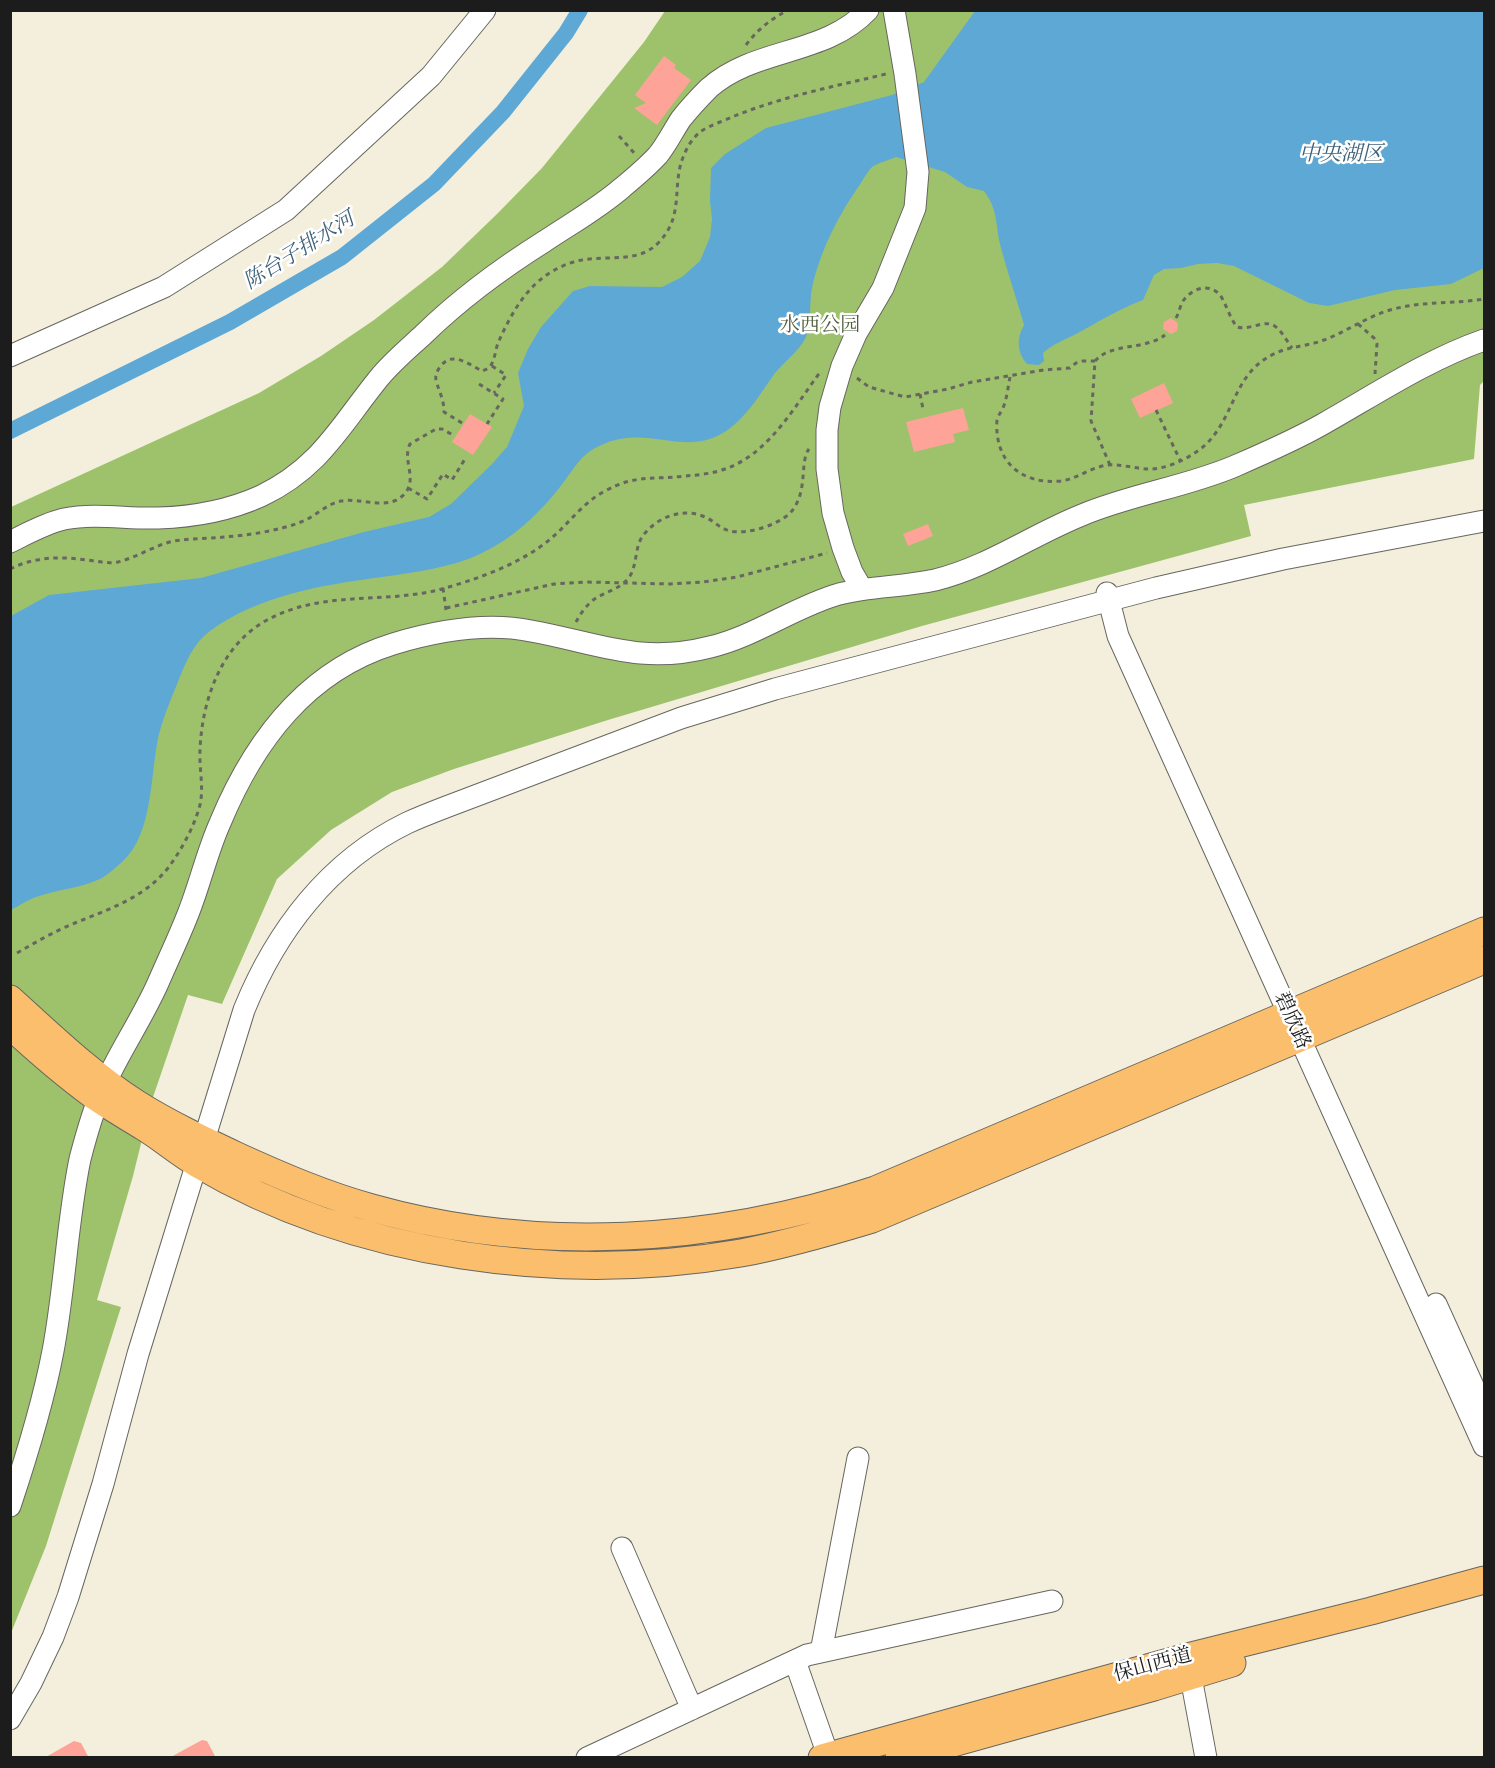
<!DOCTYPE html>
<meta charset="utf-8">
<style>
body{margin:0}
#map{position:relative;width:1495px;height:1768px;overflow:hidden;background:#f3efdc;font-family:"IM FELL Double Pica",serif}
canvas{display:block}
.frame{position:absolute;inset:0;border:12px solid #1c1c1c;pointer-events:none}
</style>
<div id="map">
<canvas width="1495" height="1768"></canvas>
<div class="frame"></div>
</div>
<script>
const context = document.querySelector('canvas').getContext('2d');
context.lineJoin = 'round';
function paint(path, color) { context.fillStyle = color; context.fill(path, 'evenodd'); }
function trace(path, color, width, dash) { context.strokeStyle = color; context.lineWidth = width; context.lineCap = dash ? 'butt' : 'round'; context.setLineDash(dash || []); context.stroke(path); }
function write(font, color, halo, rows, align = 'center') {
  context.font = font + ' "IM FELL Double Pica","Noto Serif SC",serif'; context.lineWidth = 5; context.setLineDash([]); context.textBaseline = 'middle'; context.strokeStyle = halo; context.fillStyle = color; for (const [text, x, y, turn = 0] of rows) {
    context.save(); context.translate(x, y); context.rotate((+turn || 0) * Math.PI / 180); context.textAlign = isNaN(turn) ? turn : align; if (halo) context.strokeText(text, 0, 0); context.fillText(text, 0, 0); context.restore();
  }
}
const green = new Path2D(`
 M665,11h819v370l-4,4 -6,74 -230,46 7,31 -329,90 -314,94 -154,49 -62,23 -61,38 -54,49 -55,125 -34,-9 -37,108 -18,73 -36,124 24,7 -75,239 -35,87v-1126l248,-114 62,-37 53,-36 68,-53 55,-53 45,-46 102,-126z`);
const water = new Path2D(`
 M975,11h509v257l-33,16 -56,6 -67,16 -19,-3 -75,-37 -17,-3 -19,1 -17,4 -17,1 -10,6 -11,25c-24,9 -45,22 -67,34 -12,6 -23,10 -33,19l1,8 -5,4 -12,-1c-10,-11 -11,-25 -3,-39 -7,-25 -16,-51 -23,-77 -6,-22 -2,-37 -17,-57l-17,-4 -22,-15 -49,-15c-7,3 -18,6 -24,10 -4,4 -8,11 -11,16 -22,31 -41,68 -49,105 -3,14 0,39 -7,51 -7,13 -21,23 -30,34 -13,18 -23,36 -40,51 -44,39 -81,0 -129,19 -26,10 -30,24 -46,44 -21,27 -47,51 -78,66 -31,15 -66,19 -100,24 -59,8 -123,18 -172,54 -17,13 -23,29 -31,48 -7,18 -15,36 -20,55 -9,38 -5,100 -37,128 -6,5 -13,12 -20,16 -19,10 -43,11 -63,18 -10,3 -19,9 -28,14v-294l38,-21 152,-17 163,-46 65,-15 22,-13 40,-39 16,-18 17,-41 -6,-33 10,-24 13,-22 32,-36 17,-5 72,1 20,-10 18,-16 10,-24 2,-18 -2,-18 1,-33 14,-14 41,-26 126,-33 32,-13z`);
const canal = new Path2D(`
 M10,431l220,-109 112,-65 92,-73 69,-72 63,-79 14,-23`);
const building = new Path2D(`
 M664,56l12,9 -2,3 17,12 -34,45 -23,-17 12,-5 -11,-8z
 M1171,318l7,5 -1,8 -6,3 -8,-5 1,-7z
 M1164,383l9,20 -33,15 -9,-19z
 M963,408l6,22 -16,4 2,8 -41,10 -8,-30z
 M470,414l22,13 -19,28 -21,-13z
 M928,524l5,12 -25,10 -5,-12z
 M202,1740l5,1 9,17h-47z
 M74,1741l7,2 8,15h-45z`);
const path = new Path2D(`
 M746,45c11,-15 25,-26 42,-35
 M619,136l16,18
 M1176,318c3,-5 4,-12 7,-17 10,-14 29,-19 39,-3 5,9 8,20 15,29 13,4 29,-9 39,0 6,5 11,14 16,21
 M1358,324l16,14 3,6 -2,30
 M492,366l14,9 -12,18
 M1010,377c-2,10 -3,21 -7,31 -2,5 -5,7 -6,12 -3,41 24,65 64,61 16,-2 30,-14 47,-16 14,-1 28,4 41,4 18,0 36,-9 50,-19 37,-27 31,-77 77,-97 15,-7 33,-7 48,-13 24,-9 45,-25 70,-31 29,-8 61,-5 90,-10
 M857,378l12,9 36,10 43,-8 24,-7 72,-12 26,-2 6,-5 7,-2h12
 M479,384l24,15 -16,25
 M920,394l3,15
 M1156,410l24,50
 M462,423l-18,-11c0,-13 -5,-20 -8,-32 -1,-5 1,-9 4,-13 12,-17 28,-3 42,4l7,-3c6,-7 6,-17 9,-25 11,-25 25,-51 47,-67 10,-7 24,-14 37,-16 27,-5 58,4 78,-19 25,-27 11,-57 24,-86 4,-10 10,-19 19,-25 10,-6 23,-10 34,-15 48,-19 99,-29 149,-41
 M1110,465l-19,-44 4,-60c17,-19 48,-10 70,-26
 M408,488l19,11 16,-25 9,6 13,-21
 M10,569c24,-12 50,-13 76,-9 11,1 22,4 32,2 20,-5 37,-17 56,-21 17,-3 34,-2 50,-4 25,-2 54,-6 77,-15 14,-5 25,-18 40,-21 21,-4 49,12 65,-9 11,-15 -4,-32 4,-48l26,-15h6l11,6
 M443,588l3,22
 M446,608l108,-24 31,-2 85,2 33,-2 34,-5 90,-24
 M576,622c4,-8 12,-19 20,-24 12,-7 26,-10 34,-22 7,-12 5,-28 12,-39 14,-20 42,-31 65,-19 8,4 14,11 23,13 17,4 48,-6 60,-18 19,-20 9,-51 19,-64
 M17,953c19,-11 38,-22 58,-30 34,-14 69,-25 93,-55 14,-19 26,-41 32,-63 4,-18 -1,-37 0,-55 2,-50 21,-105 67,-130 56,-30 114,-16 171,-30 37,-10 80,-25 110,-49 20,-16 34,-38 57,-50 31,-17 48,-11 80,-15 12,-1 25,-2 37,-6 46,-14 72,-63 99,-99`);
const minor = new Path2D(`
 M10,356l154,-69 122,-77 145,-134 54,-66
 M10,542c16,-8 36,-19 54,-23 32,-6 62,0 94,-1 34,-1 72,-8 103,-22 59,-28 79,-70 118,-118 13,-16 30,-30 45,-44 37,-36 78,-66 121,-93 27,-18 54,-33 78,-54 12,-10 25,-21 35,-32 9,-11 15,-24 23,-36 8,-10 18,-21 28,-31 46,-41 116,-32 159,-78
 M862,589l-10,-17 -9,-24 -10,-35 -6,-44v-39l3,-23 12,-41 14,-32 27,-46 32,-80 3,-36 -13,-98 -11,-64
 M1107,593l11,43 366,810
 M1436,1304l48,106
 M10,1506c17,-51 33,-102 43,-155 12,-63 14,-129 27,-192 6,-23 13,-49 23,-71 16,-36 39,-69 55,-105 10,-23 21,-46 30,-69 12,-30 19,-62 32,-91 34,-82 86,-152 173,-179 43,-13 93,-22 138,-13 67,12 109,34 179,16 46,-11 84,-40 129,-53 32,-8 64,-7 96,-14 53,-13 97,-45 147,-65 50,-21 104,-28 153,-49 30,-13 60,-26 88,-42 53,-30 104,-64 161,-84
 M622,1548l70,161
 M821,1652l37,-194
 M795,1661l34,97
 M1188,1661l18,97
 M10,1719l21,-36 22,-46 15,-40 35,-113 35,-130 106,-344c32,-79 85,-149 163,-187 13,-6 26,-11 39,-16l235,-89 94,-29 381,-101 127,-29 201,-38
 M587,1758l220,-103 245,-54`);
const major = new Path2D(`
 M10,999c41,37 81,76 127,105 32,20 66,36 100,52 44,20 88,39 135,52 164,46 343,35 503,-18l609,-259
 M10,1025c28,26 56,50 86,72 16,11 32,20 48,30 18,11 35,26 54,37 158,93 363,120 543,89 44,-8 88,-21 131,-34l612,-259
 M822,1758l365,-101 184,-46 113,-31
 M899,1758l255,-71 78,-24`);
const parkNames = [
 ["水西公园",820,327]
];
const streetNames = [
 ["碧欣路",1291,1021,66],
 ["保山西道",1153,1666,-15]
];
const waterNames = [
 ["中央湖区",1341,155],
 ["陈台子排水河",300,252,-32]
];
paint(green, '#9ec26c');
paint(water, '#5ea8d6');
trace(canal, '#5ea8d6', 16);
paint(building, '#fda398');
trace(minor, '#67665f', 23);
trace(major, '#67665f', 29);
trace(path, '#67665f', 3, [4.5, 4.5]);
trace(minor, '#fff', 21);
trace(major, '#fabe6d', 27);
write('20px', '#505e3c', '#fff', parkNames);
write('20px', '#1c1c1c', '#fff', streetNames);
write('italic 21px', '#3d6279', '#fff', waterNames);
</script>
